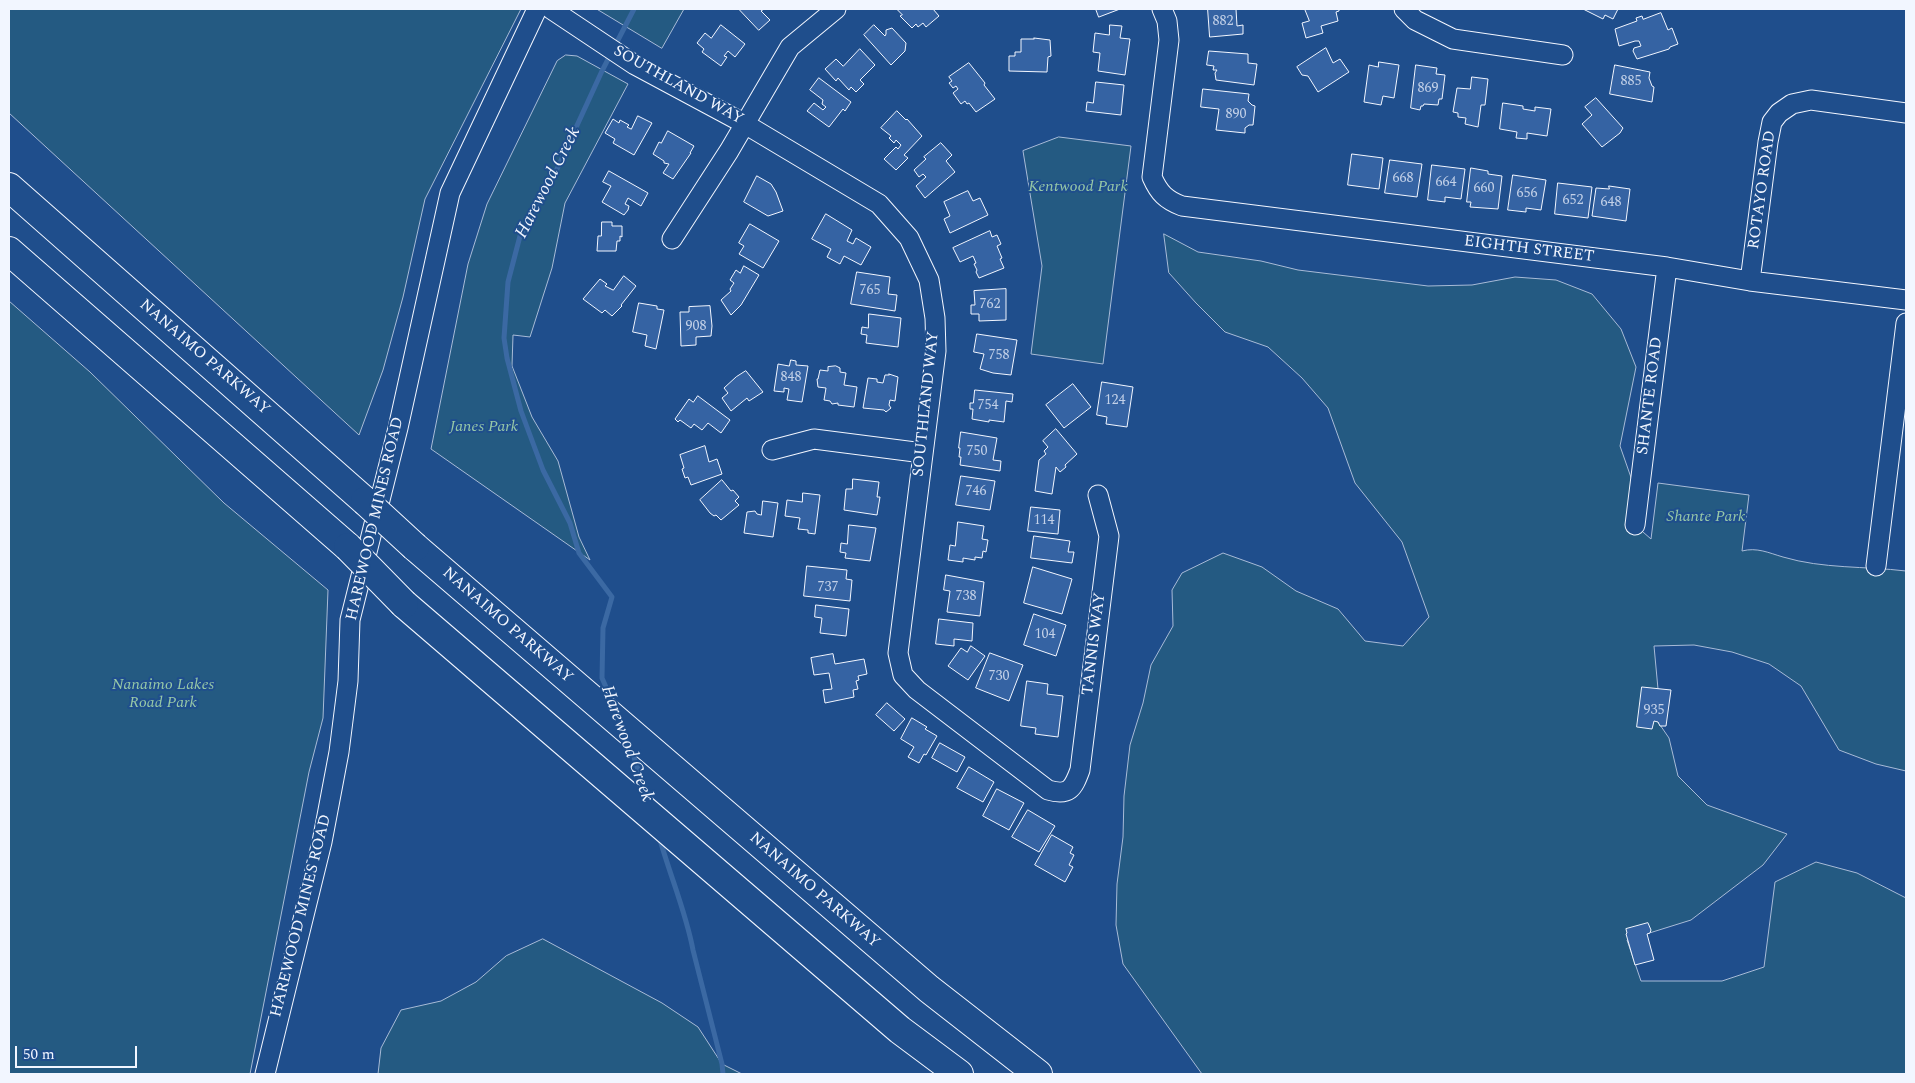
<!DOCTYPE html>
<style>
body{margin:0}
#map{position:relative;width:1915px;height:1083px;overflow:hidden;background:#1f4e8c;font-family:Spectral,serif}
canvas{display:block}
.frame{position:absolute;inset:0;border:10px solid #f2f6ff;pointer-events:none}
.scale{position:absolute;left:15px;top:1046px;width:122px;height:22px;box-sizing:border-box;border:2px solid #f2f6ff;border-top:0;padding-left:6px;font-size:15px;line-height:18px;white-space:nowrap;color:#f2f6ff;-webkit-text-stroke:4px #1f4e8c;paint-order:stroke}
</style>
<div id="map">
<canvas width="1915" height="1083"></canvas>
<div class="frame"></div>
<div class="scale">50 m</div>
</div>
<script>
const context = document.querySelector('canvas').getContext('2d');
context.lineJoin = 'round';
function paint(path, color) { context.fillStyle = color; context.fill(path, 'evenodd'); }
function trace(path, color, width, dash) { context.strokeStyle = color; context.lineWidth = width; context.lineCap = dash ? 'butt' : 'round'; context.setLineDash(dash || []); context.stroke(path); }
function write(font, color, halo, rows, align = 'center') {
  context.font = font + ' Spectral,serif'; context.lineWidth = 4; context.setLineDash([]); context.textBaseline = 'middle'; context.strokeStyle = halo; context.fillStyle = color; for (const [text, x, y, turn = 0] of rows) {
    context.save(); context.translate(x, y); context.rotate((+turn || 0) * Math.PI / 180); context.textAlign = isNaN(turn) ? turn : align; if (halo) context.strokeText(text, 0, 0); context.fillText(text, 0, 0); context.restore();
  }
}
const green = new Path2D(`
 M9,9h512l-96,190 -22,98 -20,73 -24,65 -350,-322z
 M597,9h87l-22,39z
 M566,55l11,1 51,28 -63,119 -13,65 -22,69 -17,-2 -1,31 20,51 26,44 21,76 11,23 -159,-111 37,-185 19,-60 70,-143z
 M1059,137l72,9 -28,218 -72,-10 11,-88 -19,-115z
 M1164,234l34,18 63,9 37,9 130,16 44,-1 43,-8 41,3 36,14 29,35 15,38 -16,79 14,40 1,39 16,14 7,-56 91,12 -7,56c15,-4 27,2 41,6 40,12 82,9 123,14v200l-30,-7 -37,-14 -38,-64 -32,-22 -37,-12 -38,-7 -40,1 4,43v33l11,16 9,38 29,29 80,29 -24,31 -72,55 -64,20 14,41h81l42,-14 11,-85 41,-20 41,11 49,25v176h-704l-79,-110 -7,-39 1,-41 6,-47 1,-41 6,-51 13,-42 8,-38 22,-39 -1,-36 10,-17 41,-20 39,14 34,24 42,18 27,32 38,5 26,-29 -27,-75 -47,-59 -27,-75 -26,-30 -34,-31 -43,-15 -29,-29 -27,-30z
 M9,301l81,71 134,131 104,87 -5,128 -14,54 -59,302h-241z
 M543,939l119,64 36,24 24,37 20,10h-364l3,-26 20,-38 40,-9 35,-19 30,-26z`);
const stream = new Path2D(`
 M613,703l-11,-25 1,-50 9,-31 -33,-44 -9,-30 -27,-53 -22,-59 -14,-53 -3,-20 4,-56 12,-46 37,-67 45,-98 32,-62
 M630,746l18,53
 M659,836c10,37 27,76 34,114l29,114 1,10`);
const building = new Path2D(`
 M739,9h25l-3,2 9,9 -11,10z
 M897,9h36l6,7 -13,11 -3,-4 -5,4 -2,-3 -4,4 -12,-12 2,-1z
 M1096,9h24l-21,8z
 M1208,9h28l1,17 6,-1v9l-33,3z
 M1305,9h34v2l-3,1 2,9 -17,5 2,7 -17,5 -4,-15 7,-2z
 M1586,9h32l-5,10 -8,-4 -2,4 -18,-9z
 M1661,13l7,17 4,-2 6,16 -8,3 -1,2 -32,10 -4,-8 1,-3 7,-2 -2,-5h-4l-16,5 -4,-17 22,-8 -1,-3 6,-2 1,3z
 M721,25l24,19 -10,13 -7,-6 -4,5 3,1 -6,9 -19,-14 2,-3 -7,-6 8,-10 6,5z
 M874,25l11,11 1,-2v-4l6,-2 14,15 -1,8 -14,14 -27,-30z
 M1110,25l12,1 -2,12 10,1 -5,36 -27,-4 2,-18 -7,-1 2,-19 14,2z
 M1034,38l16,2 1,16 -3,1 -1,15 -38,-1v-15h6v-4h6v-13h13z
 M1326,48l7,15 7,-4 9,13 -31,20 -10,-16 -6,-1 -5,-8z
 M860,49l15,16 -15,15 4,4 -8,8 -5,-5 -2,3 -11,-12 -2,3 -11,-12 11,-10 7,7z
 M1209,51l39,3v9l9,1 -3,21 -38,-5 -1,-7 2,-3h-4l1,-4 -7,-1z
 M1379,62l20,3 -5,33 -11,-2 -2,9 -17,-3 5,-37 9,2z
 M969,63l16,20 -1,2 11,14 -19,13 -7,-9 -2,1 -2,-3 -4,3 -8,-11 5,-4 -2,-3 -3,2 -4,-5 3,-2 -3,-4z
 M1416,65l21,3 -1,6 9,1 -3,24h-3l-1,6 -14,-1 -1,2h-2l-1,4 -9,-2z
 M1615,65l35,7 -1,6 3,8 2,1 -2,15 -42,-8z
 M1472,77l16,2 -3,26h-4l-3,22 -13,-3 1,-6 -8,-1v-4l-5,-1 4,-24 13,1z
 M819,78l32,24 -6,9 -2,-2 -14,18 -22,-16 7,-8 9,7 3,-3 -4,-3 1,-4 -13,-10z
 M1096,82l28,3 -3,30 -35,-4 1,-9 6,1z
 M1203,89l46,5 -1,7 4,4 3,1 -2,19h-4l-4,3v5l-29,-3 3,-21 -18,-2z
 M1596,98l27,30 -3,5 -18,14 -20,-23 10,-9 -7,-8z
 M1503,103l20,3v3l12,2v-4l16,2 -4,27 -20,-3v6l-11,-1 1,-6 -17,-3z
 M897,111l9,9 1,-1 15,17 -18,19 4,3 -12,12 -12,-11 12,-12 2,2 3,-4 -5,-5 -2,3 -5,-5 2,-2 -10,-8z
 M638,116l14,7 -18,32 -21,-12 2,-4 -10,-6 8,-14 6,4 1,-3 9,5 -2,2 4,2z
 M668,131l26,15 -4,7h1l-18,26 -10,-6 6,-9 -5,-1v-2l-11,-7 6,-12 2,1z
 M941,143l11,12 -6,6 9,11 -30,26 -9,-12 10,-9 -3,-3 -4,3 -5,-7 12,-11 -2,-2z
 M1352,154l31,4 -4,31 -31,-4z
 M1390,160l32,4 -5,33 -32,-4z
 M1432,165l33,4 -4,30 -16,-2v5l-17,-2z
 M1471,168l17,3v3l14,2 -4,33 -28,-2 1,-5h-4z
 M609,171l39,22 -7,13 -13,-8 -3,6 4,2 -1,4 -4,5 -22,-13 9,-16 -8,-4z
 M1513,175l33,5 -5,30 -15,-2v4l-18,-2z
 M757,176l14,8 5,8 7,19 -15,5 -24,-14z
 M1558,183l34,4 -4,31 -33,-4z
 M1609,186l21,3 -4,32 -34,-5 4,-28 13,1z
 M968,191l5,10 7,-3 8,17 -38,18 -6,-14 6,-3 -6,-14z
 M826,214l26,16 -5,11 6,3 3,-6 15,9 -10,18 -17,-9 -4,8 -13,-7 4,-8 -19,-10z
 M602,222h10v4h10v11l-2,-1v5h-3l-1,10h-19l1,-15h3z
 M750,224l29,17 -16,27 -24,-14 5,-8 -5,-3z
 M990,231l2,6 5,-2 4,9 -4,2 5,12 -2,1 4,9 -25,10 -3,-6 1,-2 -3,-6 2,-1 -3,-7 -13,6 -7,-14z
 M744,266l15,9 -18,30 -10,10 -10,-15 10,-9 -1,-2 4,-6 -4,-3 6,-10 4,3z
 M857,272l33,5 -2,17 9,1 -2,16 -44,-7z
 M624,276l12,10 -15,19 1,1 -10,10 -7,-6 -3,3 -19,-14 17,-20 7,5 -2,2 8,4z
 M1006,289v31l-27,1v-7h-8v-9h4l-1,-14z
 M639,303l18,3v3l7,1 -8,39 -11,-3 2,-11 -14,-3z
 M710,306l2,20 -1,10 -15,1v8l-15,1 -1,-34h9v-5z
 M869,314l32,4 -3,29 -32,-4 1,-8 -6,-1 1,-7 6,1z
 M977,334l40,6 -6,35 -18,-2 -13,-4 4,-15 -10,-2z
 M791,360l5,1v4l12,1 -6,36 -15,-2 2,-11 -5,-1v4l-10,-1 4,-27 11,2z
 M836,366l4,2v4l6,1 -2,12 13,2 -3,20 -16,-2v-2l-6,1 -2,-3 -6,-1 2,-12 -8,-1 -1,-8h1l2,-9 8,1v-4z
 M746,371l17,21 -14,9 -2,-3 -16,13 -9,-13 6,-5 -4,-5 12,-11z
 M889,374l9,3 -3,24 -5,-1 -1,5 2,3 -5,4 -2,-2 -21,-2 5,-30 9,1v3l6,1 2,-8h4z
 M1102,382l31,5 -6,40 -21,-3 1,-7 -10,-2z
 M1073,384l18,23 -27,21 -18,-23z
 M975,390l38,4 -1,8 -6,-1 -2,21 -15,-2v2l-17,-3 1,-10h-3v-6h3z
 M698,396l32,24 -9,13 -13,-10 -6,7 -8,-6 -3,4 -11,-8 -2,2 -3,-3 14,-20 4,3z
 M1056,429l21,25 -12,11 1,2 -6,5 -4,-5 -4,27 -17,-3 4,-31 7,-6 -2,-3 4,-4 -5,-6z
 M961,432l36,6 -4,22 8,1 -1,10 -40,-6 1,-8h-2l1,-9h-1z
 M705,446l4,16 8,-3 5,15 -31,11 -3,-8 -3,1 -3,-9 2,-1 -4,-13z
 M961,476l34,5 -5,29 -34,-5z
 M853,479l26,3 -2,15h3l-3,18 -33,-5 2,-21h6z
 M722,480l9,11 2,-1 6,7 -4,4 4,4 -18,15 -5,-5 -2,1 -4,-3 -10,-13z
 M803,493l17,2 -5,39 -7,-1v-3l-10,-1 2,-11 -15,-2 2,-16 15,2z
 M763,501l15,2 -5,34 -29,-4 3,-21 8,-1 2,3 4,1z
 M1031,507l29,3 -2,24 -30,-3z
 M958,522l26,4 -2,13 6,1 -2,12 -3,-1 -1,7 -7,-1v3l-12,-2v4l-15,-2 2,-15 5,1z
 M849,525l27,3 -6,33 -25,-3 1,-5 -6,-1 1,-9 6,1z
 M1034,536l36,5 -2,11h6l-2,11 -41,-5z
 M807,566l40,4 -1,9 6,1 -2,21 -46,-5z
 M1033,567l39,12 -10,35 -38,-11z
 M946,575l38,7 -4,34 -33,-4 3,-21 -6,-1z
 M816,605l33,4 -3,27 -26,-3 2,-15 -7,-1z
 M1034,614l32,11 -10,31 -32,-11z
 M939,619l34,4 -1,18 -18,-2v7l-18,-2z
 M971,646l14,10 -17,24 -20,-14 13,-18 6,4z
 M990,653l33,12 -14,36 -33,-13z
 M833,654l2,10 29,-5 3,15 -9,2 1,4 -3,1 2,8 -5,1 1,7 -29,6 -2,-13 9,-1 -3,-16 -15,2 -3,-17z
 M1027,681l21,3 -1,10 16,2 -5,41 -23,-3 1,-6 -15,-2z
 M1642,687l29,3 -5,36h-6l-2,-4 -4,-1 -2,8 -15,-2z
 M887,703l18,16 -11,12 -18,-16z
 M912,718l15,9 -2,2 12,7 -11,19 -2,-1 -5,9 -11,-6 6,-10 -13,-8z
 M940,743l25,14 -8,15 -25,-14z
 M969,767l25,15 -11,20 -26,-14z
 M997,789l27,14 -15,27 -26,-14z
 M1028,810l27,16 -16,26 -27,-15z
 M1052,835l21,12 -3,6 4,2 -5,10 4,2 -8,15 -30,-17z
 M1648,923l3,7 -1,3 -3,1 7,26 -19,5 -9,-31 1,-1 -1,-4z`);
const minor = new Path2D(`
 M551,9l84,56 110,59 134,80 30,34 20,42 6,38 1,33 -38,302 5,22 14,15 131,100c21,6 25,-1 32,-20l29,-234 -11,-41
 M1162,9l5,12 2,19 -17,137c7,16 14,23 30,29l485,61 83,14 156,19
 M1404,9l11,11 38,19 110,16
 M672,239l57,-88 61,-104 46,-38
 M1750,281l18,-139 4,-20 7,-9 13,-9 19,-4 95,13
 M772,450l42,-11 109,14
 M1635,525l32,-258
 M1876,566l30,-243
 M265,1074l57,-232 17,-90 9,-71 2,-61 48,-192 52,-235 87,-184`);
const highway = new Path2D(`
 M9,187l356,314
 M9,251l339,296
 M415,547l514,442 109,85
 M404,604l496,426 59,44`);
const highwayBridge = new Path2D(`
 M365,501l50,46
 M348,547l56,57`);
const numberNames = [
 ["882",1223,22],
 ["885",1631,82],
 ["869",1428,89],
 ["890",1236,115],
 ["668",1403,179],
 ["664",1446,183],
 ["660",1484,189],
 ["656",1527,194],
 ["652",1573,201],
 ["648",1611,203],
 ["765",870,291],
 ["762",990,305],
 ["908",696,327],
 ["758",999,356],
 ["848",791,378],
 ["124",1115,401],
 ["754",988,406],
 ["750",977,452],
 ["746",976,492],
 ["114",1044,521],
 ["737",828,588],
 ["738",966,597],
 ["104",1045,635],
 ["730",999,677],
 ["935",1654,711]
];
const streetNames = [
 ["SOUTHLAND WAY",678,86,29],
 ["ROTAYO ROAD",1763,190,-82],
 ["EIGHTH STREET",1529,250,7],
 ["NANAIMO PARKWAY",204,358,41],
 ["SHANTE ROAD",1651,396,-83],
 ["SOUTHLAND WAY",927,404,-84],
 ["HAREWOOD MINES ROAD",376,519,-77],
 ["NANAIMO PARKWAY",507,626,41],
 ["TANNIS WAY",1095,644,-83],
 ["NANAIMO PARKWAY",814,891,41],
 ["HAREWOOD MINES ROAD",302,916,-76]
];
const parkNames = [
 ["Kentwood Park",1078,188],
 ["Janes Park",484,428],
 ["Shante Park",1706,518],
 ["Nanaimo Lakes",163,686],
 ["Road Park",163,704]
];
const waterNames = [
 ["Harewood Creek",549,183,-63],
 ["Harewood Creek",626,744,70]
];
paint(green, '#245a82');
trace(green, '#a8bbd7', 1);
trace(stream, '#3b69a3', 5);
paint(building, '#3563a3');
trace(building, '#f2f6ff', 1);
trace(minor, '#f2f6ff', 21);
trace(highway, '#f2f6ff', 30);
trace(minor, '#1f4e8c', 19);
trace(highway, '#1f4e8c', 28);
trace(highwayBridge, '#f2f6ff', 30, []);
trace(highwayBridge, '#1f4e8c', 28);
write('14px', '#c3d1e8', null, numberNames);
write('16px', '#f2f6ff', '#1f4e8c', streetNames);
write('italic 16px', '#97c8a6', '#1f4e8c', parkNames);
write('italic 18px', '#f2f6ff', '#1f4e8c', waterNames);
</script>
